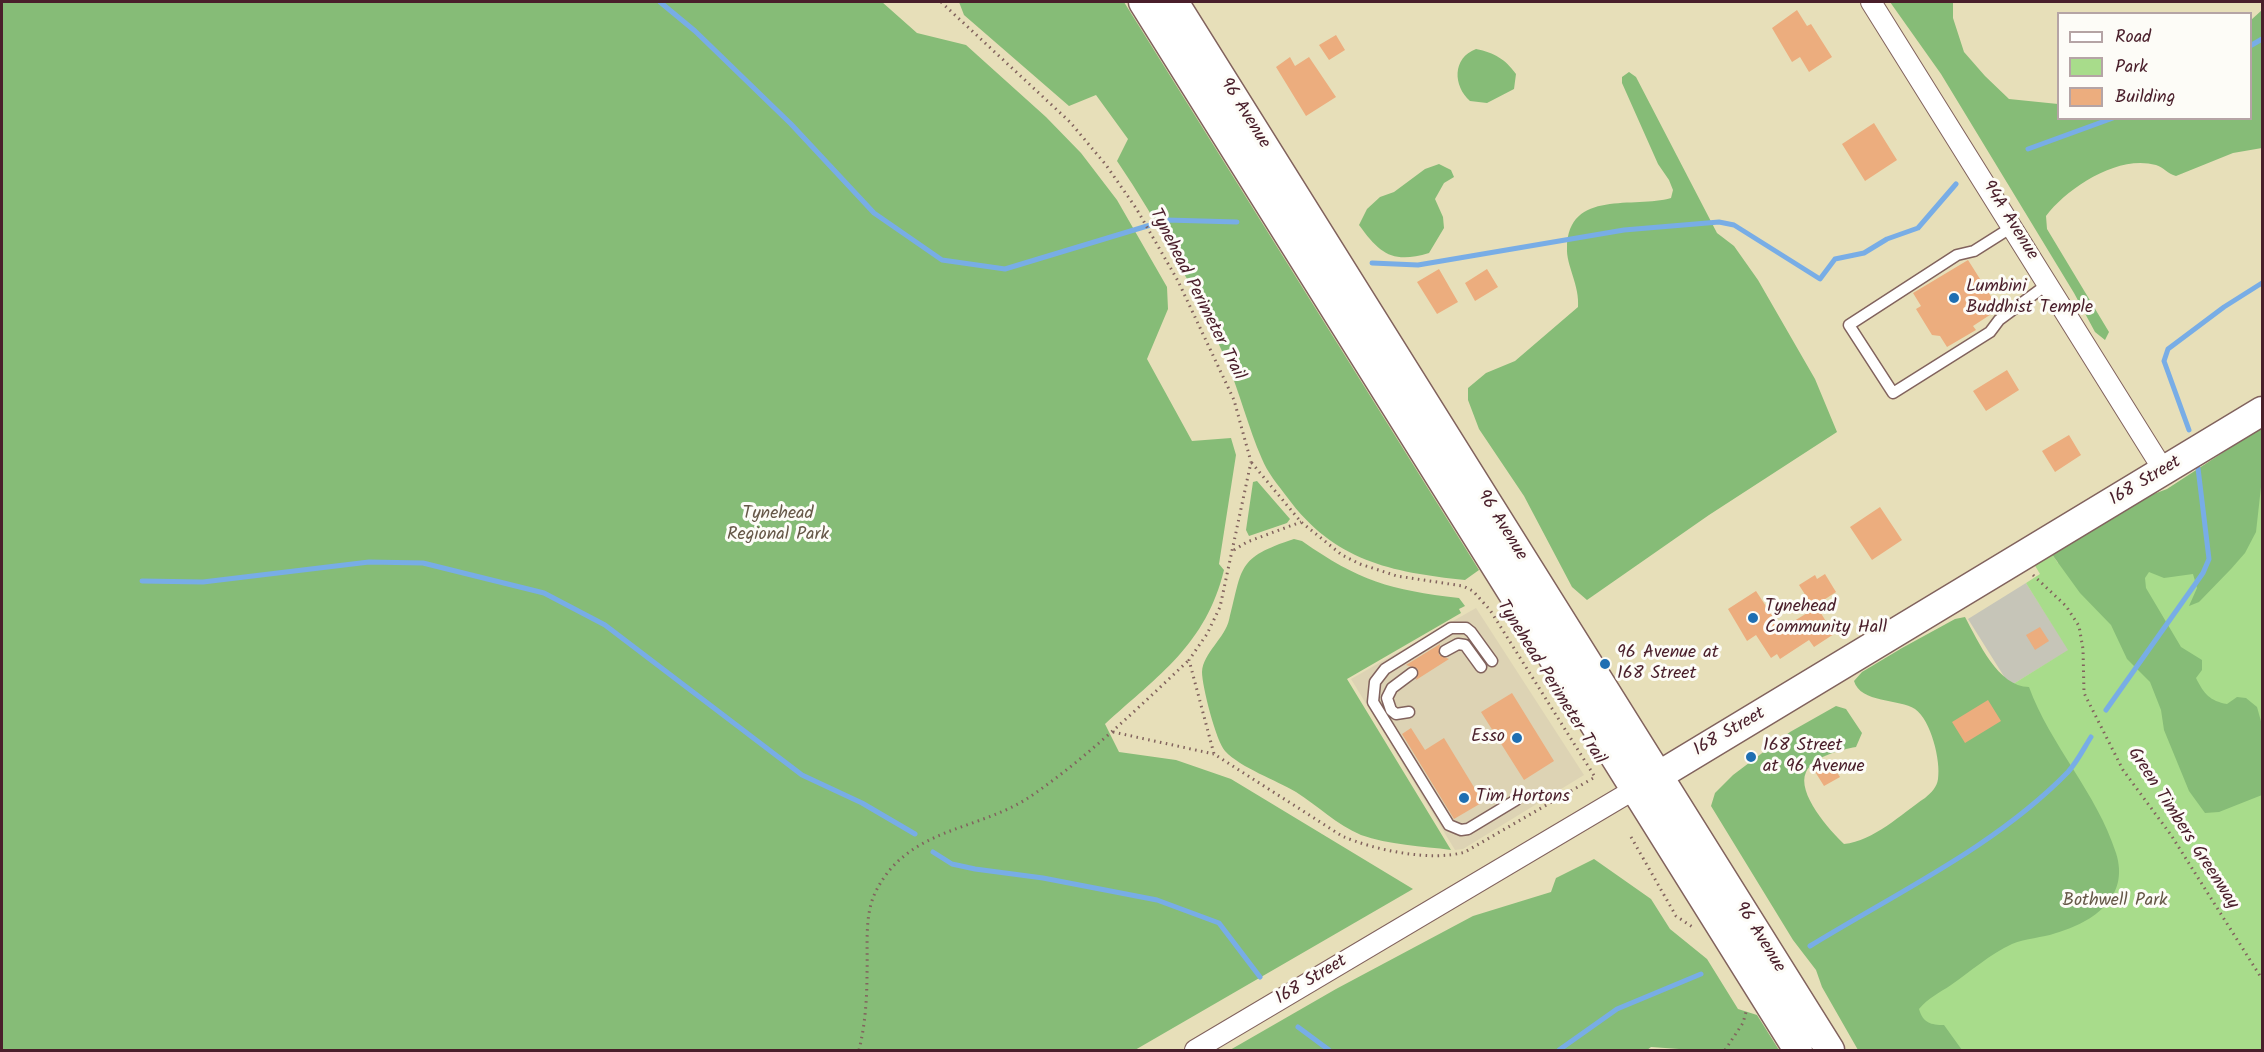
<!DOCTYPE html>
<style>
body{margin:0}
#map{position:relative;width:2264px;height:1052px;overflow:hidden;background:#e7dfb9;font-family:Kalam,sans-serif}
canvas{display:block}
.frame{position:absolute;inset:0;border:3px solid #4a1f2b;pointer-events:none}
.legend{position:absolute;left:2057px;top:12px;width:195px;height:108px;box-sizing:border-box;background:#fdfcf7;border:2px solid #b5a4a5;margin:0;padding:8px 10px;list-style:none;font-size:18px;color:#4a1f2b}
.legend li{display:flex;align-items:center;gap:12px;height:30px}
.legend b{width:30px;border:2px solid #b5a4a5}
</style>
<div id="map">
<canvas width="2264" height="1052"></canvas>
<div class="frame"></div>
<ul class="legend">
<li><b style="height:8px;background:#fff"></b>Road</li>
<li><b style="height:16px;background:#a8dc8b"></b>Park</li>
<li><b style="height:16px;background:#ecad7e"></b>Building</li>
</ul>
</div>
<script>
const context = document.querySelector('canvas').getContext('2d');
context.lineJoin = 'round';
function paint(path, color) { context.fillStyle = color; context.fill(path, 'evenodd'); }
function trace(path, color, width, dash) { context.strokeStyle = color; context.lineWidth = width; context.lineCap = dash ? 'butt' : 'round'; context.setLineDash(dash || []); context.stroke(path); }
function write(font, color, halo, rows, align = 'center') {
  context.font = font + ' Kalam,sans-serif'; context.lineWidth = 6; context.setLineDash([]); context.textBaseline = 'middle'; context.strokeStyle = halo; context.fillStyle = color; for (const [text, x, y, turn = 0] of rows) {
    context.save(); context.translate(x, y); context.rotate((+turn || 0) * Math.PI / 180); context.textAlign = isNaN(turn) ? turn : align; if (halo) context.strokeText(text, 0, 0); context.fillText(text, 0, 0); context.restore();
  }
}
const built = new Path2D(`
 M1476,608l108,167 -121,74 -8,1 -104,-171z`);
const industrial = new Path2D(`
 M2026,583l43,67 -59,36 -42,-67z`);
const green = new Path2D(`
 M2262,439v611h-394l142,-364 58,-36 -42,-67 14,-9 -6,-10 17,-11 7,10z`);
const forest = new Path2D(`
 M2,2h880l35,31 49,12 80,72 35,36 36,47 50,87 1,22 -21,50 45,82 39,-3 5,17 -17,109 5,6c-18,74 -65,105 -119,154l14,28 57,8 55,19 182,110 -278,161h-1133z
 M959,2h165l355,568 -14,10c-75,-8 -131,-19 -178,-83 -9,-12 -20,-25 -25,-38 -14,-32 -22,-66 -36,-99 -30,-68 -67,-137 -109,-199l11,-22 -32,-44 -27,11 -105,-91z
 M1890,2h63v16l11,34 21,24 24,23 49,5v14h192l1,-98 11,-10v138l-29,5 -57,23c-8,-2 -13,-9 -20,-11 -38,-11 -89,23 -110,51l1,13 62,103 -4,8 -10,-8 -21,-39 -133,-219z
 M1476,49c19,4 29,10 40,25l-2,15 -27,14 -17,-2c-17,-15 -18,-43 6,-52z
 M1629,72l7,5 81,156 17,13 24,34 57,99 22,53 -128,83 -122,85 -15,-13 -48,-91 -45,-67 -11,-29v-12l18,-15 29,-12 63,-54c2,-21 -12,-42 -11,-59 1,-60 68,-39 104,-50l2,-8 -4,-10 -11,-16 -36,-81v-6z
 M1439,164l12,6 3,7 -10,6 -9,16 8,18 1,11 -15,25c-36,11 -49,1 -70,-28l8,-16 13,-12 14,-5 31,-23z
 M2262,427v51l-6,54 -11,21 -14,16 -32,33 -10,4 8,-18 -4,-14 -29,4 -15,-6 -4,6 1,10 35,59 21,13v10l-6,8c8,16 14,23 31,26l10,-7 9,1 11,9 5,18v70l-43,17 -14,1 -16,-22 -25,-61 -3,-20 -11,-28 -23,-23 -16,-34 -31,-32 -29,-40 92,-55 24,-9z
 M1257,481l33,38 -3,4 -38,13 -3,-6 7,-48z
 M1294,539l8,2c57,40 88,49 157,57l6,8 -6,3 2,4 -114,66 104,171c-28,-4 -63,-5 -90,-15 -24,-10 -43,-29 -65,-43 -20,-12 -55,-24 -71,-41 -9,-10 -23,-65 -23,-79 1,-19 23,-34 27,-52 14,-53 7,-62 65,-81z
 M1965,617c13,24 33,70 64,70 21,58 68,106 87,166 14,44 -22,69 -60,80 -14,5 -30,5 -44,11 -23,11 -41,27 -61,41 -12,8 -23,13 -32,24 4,14 12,16 25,16l18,25h-104l-36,-63 -6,-17 -23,-30 -82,-134 4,-13 18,-18 57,-43 46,-26 10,3 16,24 -6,14c-16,3 -42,9 -50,25 -10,21 24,59 38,72 30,-3 57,-30 81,-46 6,-5 12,-11 13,-19 3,-18 -7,-59 -23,-70 -15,-10 -55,-6 -61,-28l8,-9 40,-24 53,-29z
 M1594,859l57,40 19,30 37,30 31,50 19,6 22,35h-86l-42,-3 -4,3h-417l106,-61 137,-73 78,-24 5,-14z`);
const stream = new Path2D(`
 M660,2l35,29 96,93 83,89 68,47 63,9 162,-49 70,2
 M2250,46l12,-7
 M2028,149l85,-31
 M1372,263l46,2 206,-35 95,-8 15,3 86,54 15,-20 29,-6 23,-14 31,-11 38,-44
 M2189,430l-25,-69 4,-12 56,-42 38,-24
 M142,581l61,1 166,-20 54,1 121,30 61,32 197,150 60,28 53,31
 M2106,710l97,-137 6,-14 -11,-91
 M933,852l19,12 23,5 68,9 114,22 62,23 41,54
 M1810,946c88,-54 186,-100 258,-174 9,-10 16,-24 23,-35
 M1298,1027l31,23
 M1559,1050l58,-41 84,-35`);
const building = new Path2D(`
 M1797,10l10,16 4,-2 21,33 -23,15 -9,-15 -8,5 -20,-34z
 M1336,35l9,15 -16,10 -10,-15z
 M1290,57l5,9 14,-9 27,40 -30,19 -30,-49z
 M1874,123l23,37 -32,21 -23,-37z
 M1968,260l31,49 -26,17 3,4 -29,17 -7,-11 -8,-1 -16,-26 5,-3 -8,-13z
 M1439,269l19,33 -21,12 -20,-32z
 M1487,269l11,18 -23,14 -10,-18z
 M2007,370l12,20 -33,21 -13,-20z
 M2069,435l12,20 -26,17 -13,-21z
 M1880,507l22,33 -30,20 -22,-33z
 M1825,574l11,18 -23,15 -14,-22 16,-10 2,4z
 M1756,591l25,38 36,-22 17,27 -20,13 -5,-7 -29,19 -3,-5 -6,4 -15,-23 -9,6 -19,-32z
 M2040,627l9,14 -14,9 -9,-15z
 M1440,644l-1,11 10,4 -33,21 2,-11 -12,-4z
 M1512,693l42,68 -30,19 -43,-68z
 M1988,700l13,21 -36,22 -13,-21z
 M1411,728l14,22 19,-12 39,64 -29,17 -52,-85z
 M1830,761l10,16 -16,9 -10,-16z`);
const path = new Path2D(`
 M941,2l129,120 36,43 30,43 42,73 56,119 17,62 -31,145 -13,27 -18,26 25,94 128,82c32,14 89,26 123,16l130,-75 -105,-167 -17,-19 -10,-5 -66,-10 -37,-12 -18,-9 -41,-33 -50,-60
 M1234,550l13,-8 54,-20
 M2033,575l33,31 13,20 4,23 1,44 39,77 48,65 91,144
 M1113,732l101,22
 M1631,837l45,79 18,12
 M859,1050c6,-24 8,-51 8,-76 1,-27 -3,-57 8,-81 33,-68 106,-61 159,-99 56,-39 105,-87 155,-134
 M1725,1050l18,-27 3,-11`);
const lane = new Path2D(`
 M2012,227l-38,24 -17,4 -108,70 44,68 97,-61 9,-12 50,-37
 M1445,651l13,-7 7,1 16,22
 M1492,661l-21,-29 -5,-4h-15l-66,41 -10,13 -2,20 76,123 12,5 7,-1 48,-29
 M1409,712l-13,2 -5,-4 -4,-12 5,-10 20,-15`);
const street = new Path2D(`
 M1871,2l293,469
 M1195,1050l440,-261`);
const secondary = new Path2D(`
 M1143,2l655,1048
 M1174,2l656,1048
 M1643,785l619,-374`);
const markers = [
 [1954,298,6,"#1f6fb2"],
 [1753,618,6,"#1f6fb2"],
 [1605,664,6,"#1f6fb2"],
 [1517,738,6,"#1f6fb2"],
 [1751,757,6,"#1f6fb2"],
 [1464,798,6,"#1f6fb2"]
];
const streetNames = [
 ["96 Avenue",1244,114,58],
 ["94A Avenue",2009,221,58],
 ["Tynehead Perimeter Trail",1196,295,63],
 ["168 Street",2146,482,-31],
 ["96 Avenue",1501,526,58],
 ["Tynehead Perimeter Trail",1550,683,58],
 ["168 Street",1730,733,-30],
 ["Green Timbers Greenway",2182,829,57],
 ["96 Avenue",1759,938,58],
 ["168 Street",1312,981,-31]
];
const poiNames = [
 ["Lumbini",1966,288],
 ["Buddhist Temple",1966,309],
 ["Tynehead",1765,608],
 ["Community Hall",1765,629],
 ["96 Avenue at",1617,654],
 ["168 Street",1617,675],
 ["Esso",1505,738,"right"],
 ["168 Street",1763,747],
 ["at 96 Avenue",1763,768],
 ["Tim Hortons",1476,798]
];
const parkNames = [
 ["Tynehead",778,515],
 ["Regional Park",778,536],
 ["Bothwell Park",2115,902]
];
paint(built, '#ddd3b4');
paint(industrial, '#c6c5b8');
paint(green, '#a8dc8b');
paint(forest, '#86bc77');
trace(stream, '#78ade6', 5);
paint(building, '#ecad7e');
trace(lane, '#81625d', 13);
trace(street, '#81625d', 22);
trace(secondary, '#81625d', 31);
trace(path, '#81625d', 3, [1.5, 4.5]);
trace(lane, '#fff', 10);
trace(street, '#fff', 20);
trace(secondary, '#fff', 28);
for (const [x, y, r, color] of markers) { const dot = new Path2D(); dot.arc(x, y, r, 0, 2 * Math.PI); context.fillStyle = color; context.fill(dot); trace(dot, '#fdfcf7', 2); }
write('18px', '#4a1f2b', '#fdfcf7', streetNames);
write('18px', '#4a1f2b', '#fdfcf7', poiNames, 'left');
write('18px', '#665848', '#fdfcf7', parkNames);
</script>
